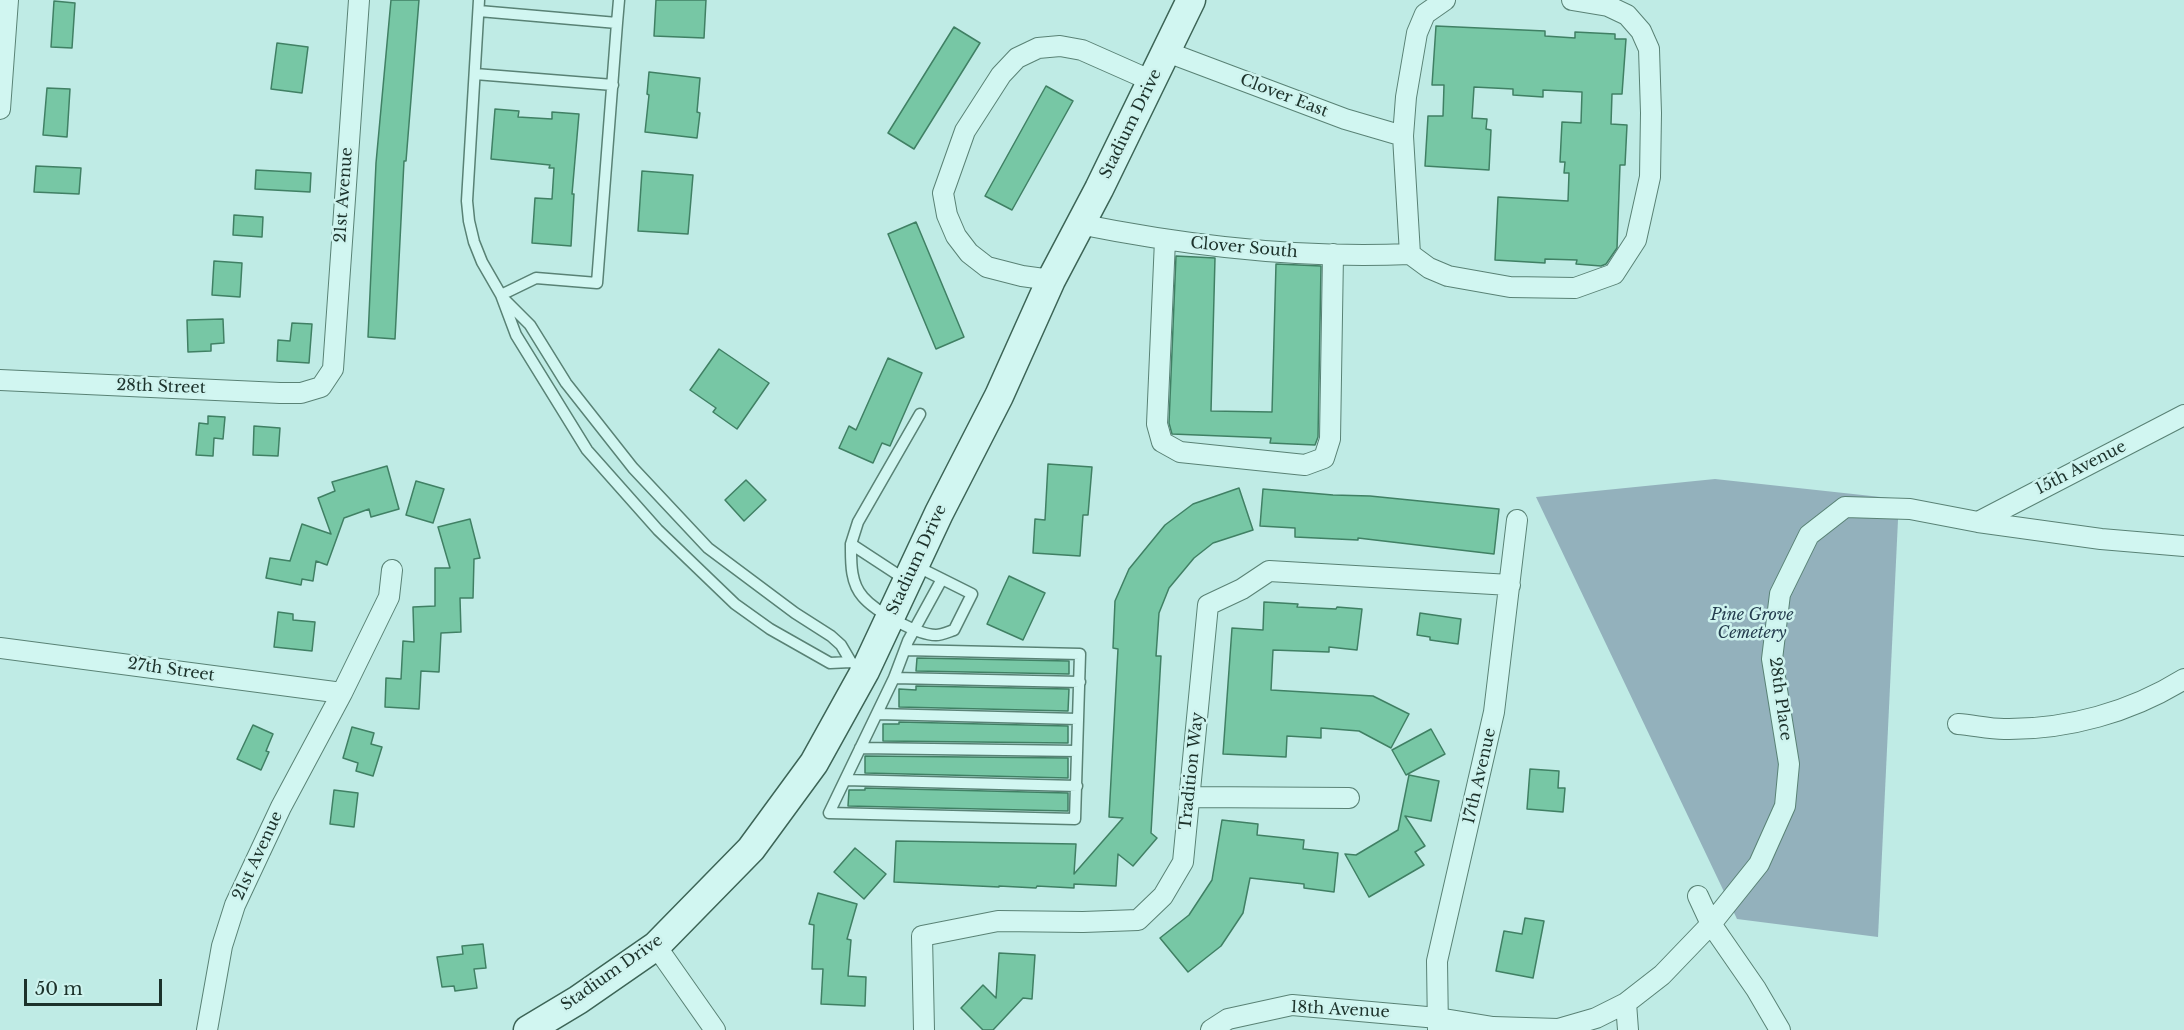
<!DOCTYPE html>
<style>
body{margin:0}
#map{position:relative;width:2184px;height:1030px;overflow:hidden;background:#bfebe5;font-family:"Libre Baskerville",serif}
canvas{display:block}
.scale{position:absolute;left:24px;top:979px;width:138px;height:27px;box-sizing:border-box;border:3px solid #1c322b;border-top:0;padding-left:8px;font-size:18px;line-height:21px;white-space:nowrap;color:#1c322b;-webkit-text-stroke:4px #cef3ee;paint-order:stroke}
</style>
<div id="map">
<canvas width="2184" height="1030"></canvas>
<div class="scale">50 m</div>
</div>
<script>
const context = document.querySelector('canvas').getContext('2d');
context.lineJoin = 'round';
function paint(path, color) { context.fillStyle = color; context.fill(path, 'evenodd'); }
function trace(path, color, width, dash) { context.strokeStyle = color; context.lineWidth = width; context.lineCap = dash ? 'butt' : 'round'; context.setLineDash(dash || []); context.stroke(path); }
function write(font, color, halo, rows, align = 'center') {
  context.font = font + ' "Libre Baskerville",serif'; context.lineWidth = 5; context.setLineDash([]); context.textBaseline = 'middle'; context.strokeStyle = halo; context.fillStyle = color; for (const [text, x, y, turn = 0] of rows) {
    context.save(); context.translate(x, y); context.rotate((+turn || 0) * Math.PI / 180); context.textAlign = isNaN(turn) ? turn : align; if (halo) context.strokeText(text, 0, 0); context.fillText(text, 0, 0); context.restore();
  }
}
const cemetery = new Path2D(`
 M1715,479l184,20 -21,438 -141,-18 -201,-422z`);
const building = new Path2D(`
 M391,0h28l-13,161h-2l-9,178 -27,-2 8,-174z
 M656,0h50l-2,38 -50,-2z
 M54,1l21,2 -3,45 -21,-1z
 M1436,26l109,5v5l30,2v-6l40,2v5h11l-4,55h-10l-1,30 16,1 -2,40h-5l-3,83 -11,16 -5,2 -25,-2 1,-4 -32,-1v4l-50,-3 3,-63 70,4 1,-28h-5l1,-11h-5l2,-40 19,1 1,-31 -39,-2v7l-30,-2v-6l-39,-2 -2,31 15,1 -1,10 5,1 -2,40 -64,-4 3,-50h15l1,-31h-12z
 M954,27l26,16 -66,106 -26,-16z
 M277,43l31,4 -6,46 -31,-4z
 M649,72l51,6 -3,34 3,1 -3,25 -52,-6 4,-37 -2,-1z
 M1046,86l27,15 -61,109 -27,-14z
 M47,88l23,1 -3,48 -24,-2z
 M495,109l24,2 -1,6 34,2v-7l27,2 -7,80h2l-3,52 -39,-3 3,-45 17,1 2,-31h-5l1,-3 -59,-6z
 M36,166l45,2 -2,26 -45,-2z
 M256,170l55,3 -1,19 -55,-3z
 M642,171l51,4 -5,59 -50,-3z
 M234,215l29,2 -1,20 -29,-2z
 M916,222l48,115 -28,12 -48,-115z
 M1176,256l39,2 -4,153 61,1 4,-148 45,2 -3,171 -3,8 -45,-2 1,-5 -99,-4 -3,-11z
 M214,261l28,2 -2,34 -28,-2z
 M223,319l1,24 -13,1v7l-23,1 -1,-32z
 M292,323l20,1 -3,39 -32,-2 1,-21 12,1z
 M719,349l50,34 -32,46 -24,-17 3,-4 -26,-18z
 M888,358l34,15 -32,73 -8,-3 -9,20 -34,-15 10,-22 7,4z
 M208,416l17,1 -2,22 -9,-1 -1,18 -17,-1 3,-32 9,1z
 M254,426l26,2 -2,28 -25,-1z
 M1048,464l44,3 -4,48h-5l-3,41 -47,-3 2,-34 10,1z
 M387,466l12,43 -28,8 -2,-8 -25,9 -17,47 -11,-4 -3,20 -11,-2 -1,6 -35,-7 4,-20 20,3 12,-37 29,10 -13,-36 17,-7 -3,-9z
 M746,480l20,20 -22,21 -19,-21z
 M416,481l28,8 -11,34 -27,-8z
 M1239,488l14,42 -40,13 -19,15 -25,30 -10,25 -3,43h5l-10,177 6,5 -24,28 -15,-12 -2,32 -42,-2v4l-37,-2 -1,2 -37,-2v1l-105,-5 2,-41 180,3 -2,30 49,-56 -14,-1 9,-168 -5,-1 2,-47 14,-32 36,-44 28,-21z
 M1263,489l70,6 37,1 129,13 -5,45 -136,-16v2l-63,-3v-9l-35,-2z
 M470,519l10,39 -6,1 -1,39h-13l1,34 -20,1 -2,39 -18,-1 -2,38 -34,-2 1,-29 15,1 2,-38 11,1 -1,-35 22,-1v-38h15l-12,-41z
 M1009,576l36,17 -22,47 -36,-16z
 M1264,602l34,2 -1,3 39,2 1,-2 25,2 -5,41 -28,-3v5l-56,-2 -2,40 102,6 36,18 -18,34 -32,-17 -38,-3v10l-34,-2 -1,21 -63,-3 9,-126 31,2z
 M278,612l15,2v6l22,2 -3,29 -38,-4z
 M1420,613l41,6 -3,25 -28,-4v-3l-13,-2z
 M917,658l152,3v13l-153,-3z
 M916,686l153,3 -1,22 -169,-4v-18l17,1z
 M899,722l169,4v17l-185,-2v-17h16z
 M253,725l20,9 -7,17 3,1 -8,18 -24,-11z
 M352,727l22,6 -3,11 11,3 -9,29 -17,-5 2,-8 -15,-5z
 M1431,729l14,25 -39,21 -14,-25z
 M865,756l203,2v20l-203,-5z
 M1530,769l29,2 -1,17h7l-2,24 -36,-3z
 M1409,775l30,6 -8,40 -26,-5 20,30 -10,6 9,13 -55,32 -24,-43 11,1 42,-25z
 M865,788l203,5v18l-220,-5 1,-16h16z
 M334,790l24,3 -4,34 -24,-3z
 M1222,820l36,4 -1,11 47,5 -1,9 35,4 -4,39 -30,-4v-4l-54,-6 -7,35 -22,33 -33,26 -28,-34 29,-23 23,-35z
 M855,848l31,26 -22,25 -30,-27z
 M818,893l39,11 -10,35 4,1 -3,36 18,1 -1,29 -44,-2 2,-35h-11l2,-44 -5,-1z
 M1525,918l19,3 -11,57 -37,-7 8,-40 18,3z
 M483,944l3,24 -12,1 3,19 -22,3 -1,-5 -12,1 -5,-30 26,-3 -1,-8z
 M999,953l36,2 -3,44 -9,-1 -30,32h-10l-22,-22 22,-23 13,13z`);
const lane = new Path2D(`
 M479,0l-12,201 2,20 5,21 8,20 19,33 15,40 71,115 71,80 77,74 35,25 60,34 21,-1
 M479,11l138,12 -20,260 -61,-5 -35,17
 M617,23l2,-23
 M475,74l138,11
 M505,300l25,25 36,58 67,85 75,80 87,65 36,23 10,9 10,17 5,3
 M851,544c0,17 -1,39 12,53 12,14 54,38 73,38 5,0 12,-3 18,-5l18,-36 -56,-28
 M906,580l-55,-36 7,-22 62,-108
 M905,650l175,4 -5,165 -246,-6 65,-135 14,-37 34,-62
 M894,678l186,4
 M877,714l201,5
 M860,748l217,3
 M845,780l232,6`);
const street = new Path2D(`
 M1445,0l-20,14 -8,19 -11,64 -3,39 7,118 19,14 19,8 62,11 65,1 39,-14 22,-34 14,-63 1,-64 -2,-64 -8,-18 -14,-16 -19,-9 -36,-6
 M1167,52l178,67 58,17
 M0,109l8,-109
 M1079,224c109,22 220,35 331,30
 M1165,240l-8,184 5,18 18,10 125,13 19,-7 6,-19 3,-185
 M1051,280l-29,-4 -35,-9 -18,-14 -13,-17 -9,-21 -4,-22 22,-62 36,-56 16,-17 21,-10 22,-2 22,4 70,31
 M0,380l280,13h21l20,-6 12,-18 26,-369
 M1978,522l206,-107
 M0,648l342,45
 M1958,724c15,1 31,5 46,5 63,1 127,-17 180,-50
 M1190,797l159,1
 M1698,896l13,28 45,65 24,41
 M656,946l59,84
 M1626,1003l2,27
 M207,1030l15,-84 13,-41 46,-98 61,-114 47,-96 3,-27
 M924,1030l-2,-94 76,-15 85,1 55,-2 25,-24 20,-34 25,-257 34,-16 27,-18 241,14
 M1211,1030l17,-11 64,-14 146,13 55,9 65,2 38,-11 30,-15 36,-28 49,-51 48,-60 26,-58 4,-42 -17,-105 8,-65 29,-59 36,-28 65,2 68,13 123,17 83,7
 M1438,1030l-1,-69 57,-249 23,-192`);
const secondary = new Path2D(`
 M528,1030l50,-30 78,-54 95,-97 63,-86 51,-92 74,-158 60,-117 52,-116 48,-91 92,-189`);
const streetNames = [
 ["Clover East",1284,96,21],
 ["Stadium Drive",1131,124,-64],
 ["21st Avenue",344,195,-86],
 ["Clover South",1244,248,5],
 ["28th Street",161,387,2],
 ["15th Avenue",2081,468,-27],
 ["Stadium Drive",917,560,-65],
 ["27th Street",171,670,8],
 ["28th Place",1780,699,82],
 ["Tradition Way",1192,771,-84],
 ["17th Avenue",1480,776,-77],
 ["21st Avenue",258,856,-65],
 ["Stadium Drive",612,973,-35],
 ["18th Avenue",1340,1010,3]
];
const parkNames = [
 ["Pine Grove",1752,615],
 ["Cemetery",1752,633]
];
paint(cemetery, '#93b1bc');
paint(building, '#77c7a5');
trace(building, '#408064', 1.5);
trace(lane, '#598275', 13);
trace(street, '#598275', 22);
trace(secondary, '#3c6456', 31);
trace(lane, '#d1f6f1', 10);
trace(street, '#d1f6f1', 20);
trace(secondary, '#d1f6f1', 28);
write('16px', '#1c322b', '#cef3ee', streetNames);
write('italic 16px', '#243c4e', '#cef3ee', parkNames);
</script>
